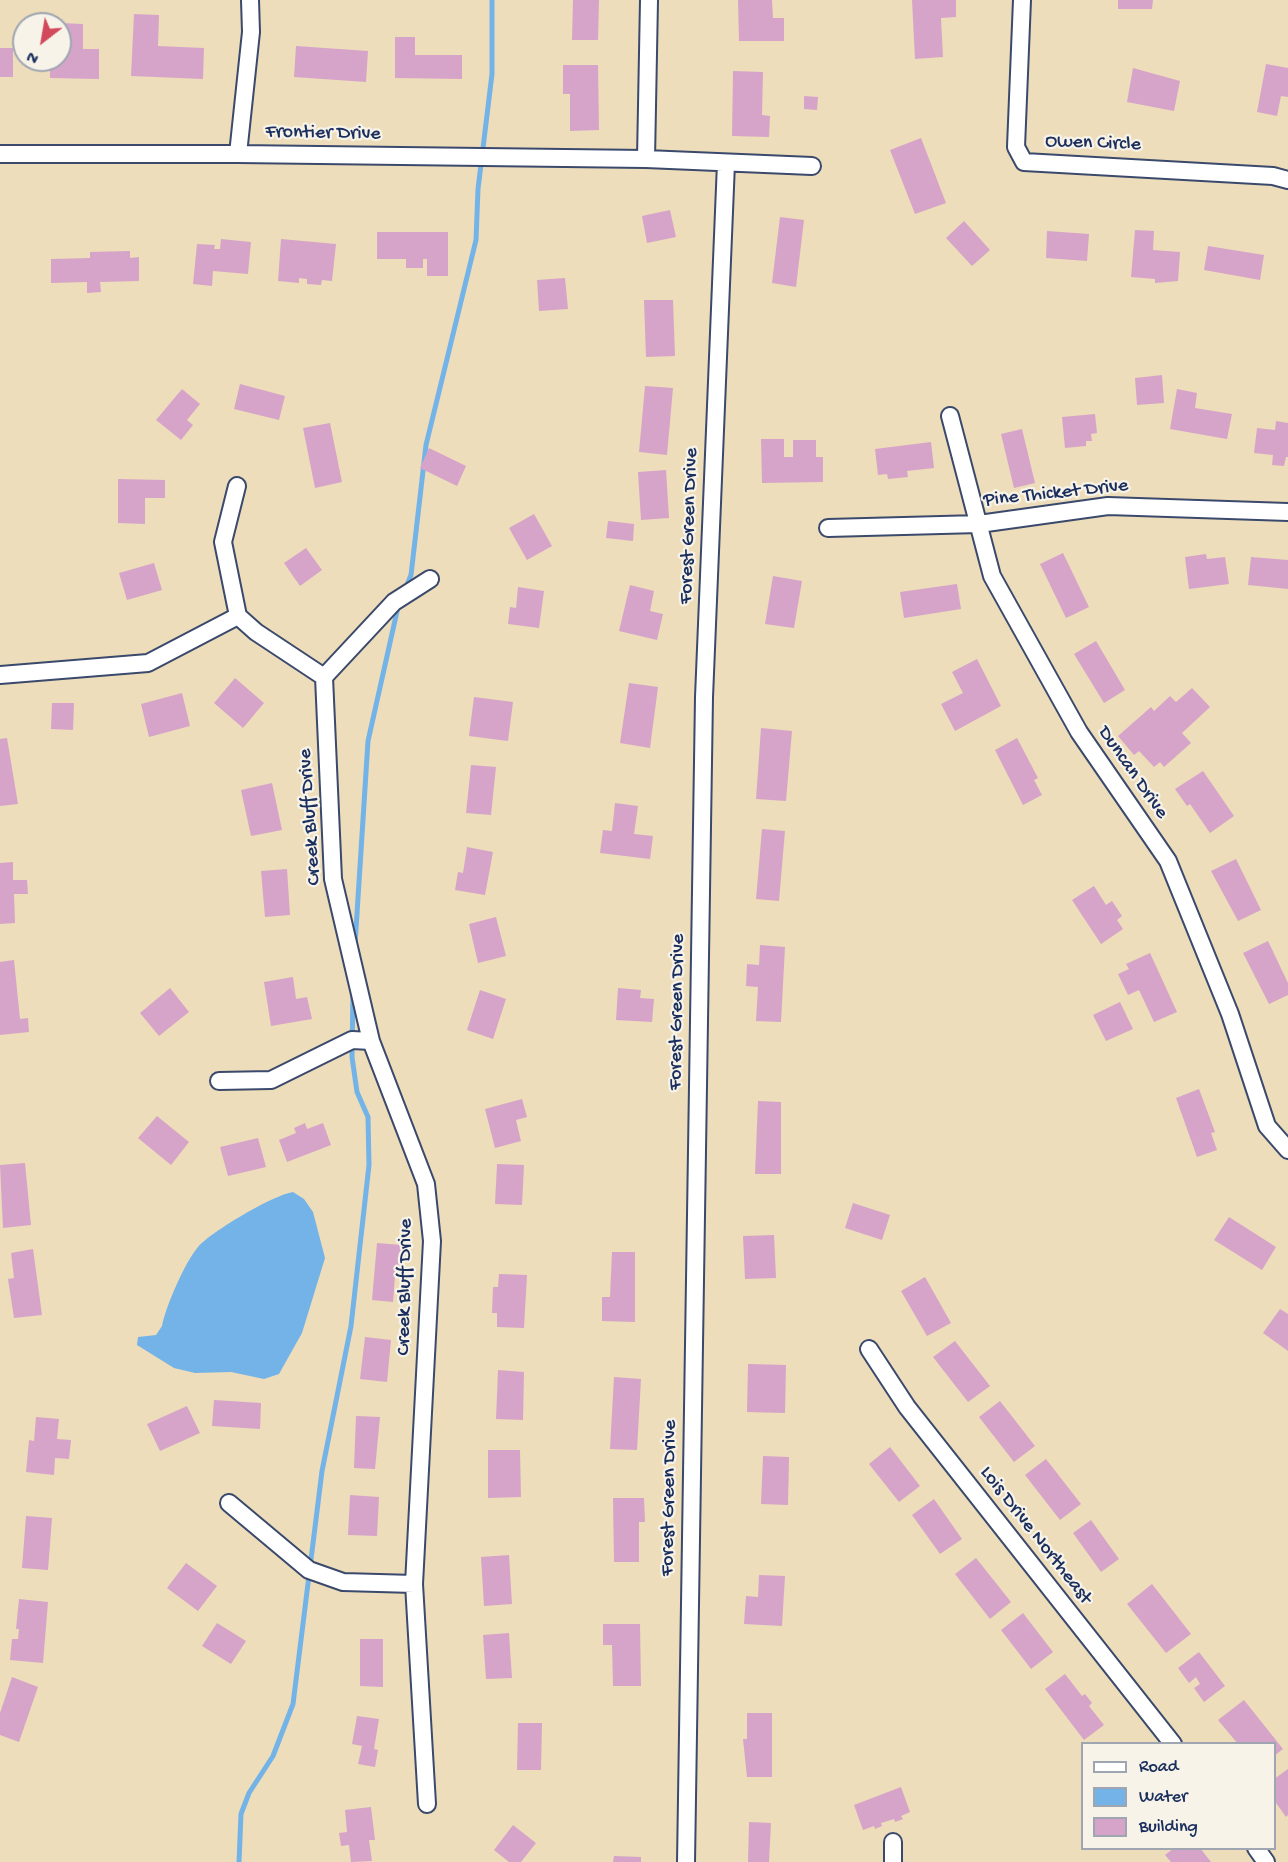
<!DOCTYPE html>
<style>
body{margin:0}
#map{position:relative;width:1288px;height:1862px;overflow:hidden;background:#edddba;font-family:"Gochi Hand",sans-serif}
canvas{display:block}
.legend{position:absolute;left:1081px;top:1742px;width:195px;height:108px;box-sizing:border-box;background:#f7f3e8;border:2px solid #9fa5b1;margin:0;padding:8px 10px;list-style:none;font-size:18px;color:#1b2f5e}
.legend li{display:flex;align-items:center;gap:12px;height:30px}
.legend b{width:30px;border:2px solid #9fa5b1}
.north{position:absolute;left:12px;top:12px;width:60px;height:60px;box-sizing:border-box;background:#f7f3e8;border:2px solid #9fa5b1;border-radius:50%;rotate:211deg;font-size:16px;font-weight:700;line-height:24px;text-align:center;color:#1b2f5e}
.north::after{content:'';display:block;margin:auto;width:21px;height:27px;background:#d1495b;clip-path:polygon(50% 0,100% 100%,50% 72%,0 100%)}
</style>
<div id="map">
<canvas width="1288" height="1862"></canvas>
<ul class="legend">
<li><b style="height:8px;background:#fff"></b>Road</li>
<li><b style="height:16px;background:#73b3e7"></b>Water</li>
<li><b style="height:16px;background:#d6a4c8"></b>Building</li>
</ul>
<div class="north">N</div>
</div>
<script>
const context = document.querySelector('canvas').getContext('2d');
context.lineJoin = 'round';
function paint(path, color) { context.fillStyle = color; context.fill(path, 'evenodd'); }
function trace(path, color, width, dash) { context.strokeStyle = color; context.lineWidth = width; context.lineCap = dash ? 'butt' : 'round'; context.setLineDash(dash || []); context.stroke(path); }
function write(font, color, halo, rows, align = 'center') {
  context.font = font + ' "Gochi Hand",sans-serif'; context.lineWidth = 4.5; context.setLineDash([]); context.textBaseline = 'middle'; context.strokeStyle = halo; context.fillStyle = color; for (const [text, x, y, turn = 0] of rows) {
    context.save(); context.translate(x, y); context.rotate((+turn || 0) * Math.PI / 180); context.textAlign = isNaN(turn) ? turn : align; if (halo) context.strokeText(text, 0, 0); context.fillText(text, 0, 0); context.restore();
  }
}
const water = new Path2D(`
 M293,1192l11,7 9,13 12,46 -23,75 -23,41 -15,5 -33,-7 -36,1 -21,-5 -37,-23 1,-8 18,-2 6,-9c4,-20 23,-64 36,-79 13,-15 75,-52 95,-55z`);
const stream = new Path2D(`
 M405,590l6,-15 15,-130 50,-205 2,-51 14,-115v-74
 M355,945l13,-204 30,-134
 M239,1862l2,-48 8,-21 24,-37 20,-52 29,-233 29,-145 18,-161 -1,-48 -11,-25 -5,-35 1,-67`);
const building = new Path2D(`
 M573,0h26l-1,40h-26z
 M738,0h34l1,18h11v23h-45z
 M912,0h44v17l-15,1 2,39 -28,2z
 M1118,0h35l-1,9h-34z
 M134,14l25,1 -1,31 46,2 -1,31 -72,-3z
 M60,23l23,1v25h16v30l-49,-1v-18h10z
 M395,37h20v18h47v24l-67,-1z
 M296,46l72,5 -2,31 -72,-5z
 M0,48h13v29h-13z
 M1266,64l22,4v29l-7,-1 -4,20 -20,-4z
 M563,65h35l1,65 -29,1v-37h-7z
 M1133,68l47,13 -6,30 -47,-9z
 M733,71l30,1 -1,43 8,1 -1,21 -37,-1z
 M804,96l14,1 -1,13 -13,-1z
 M921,138l25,65 -31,11 -25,-64z
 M670,210l6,27 -29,6 -5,-27z
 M780,217l24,3 -8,67 -24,-4z
 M964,221l26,29 -18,16 -26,-28z
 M1135,230l19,1 -1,19 27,2 -2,29 -23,2v-4l-24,-2z
 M1047,231l42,3 -2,27 -41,-3z
 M377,232h71v44h-21v-17h-4v9h-17v-9h-29z
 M221,239l30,3 -3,32 -35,-3 -1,15 -19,-2 4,-40 18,1 -1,4h6z
 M281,239l55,5 -4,37 -10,-1 -1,5 -14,-1v-5l-8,-1v5l-21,-2z
 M1208,246l56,9 -4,25 -56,-10z
 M130,251v7l9,-1v24l-39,1 1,10 -14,1v-11l-36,1v-24l39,-1v-6z
 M565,278l3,31 -29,2 -2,-31z
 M644,300h29l2,56 -29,1z
 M1162,375l2,28 -27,2 -2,-27z
 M240,384l45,12 -6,24 -45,-11z
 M645,386l28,2 -6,67 -28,-3z
 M182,389l18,15 -13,16 6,5 -12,15 -25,-20z
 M1177,389l20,4 -2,15 37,6 -5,25 -57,-10z
 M1095,414l2,19 -6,1 1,7h-6v5l-21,2 -3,-31z
 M1276,421l12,2v34h-2l-2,9 -12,-1 1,-10 -19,-2 3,-25 18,2z
 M330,423l12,59 -27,6 -12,-60z
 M1022,429l13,54 -21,5 -13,-54z
 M761,439h23v18h9v-17h23v17h7v25l-61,1z
 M931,442l3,26 -27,3 1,6 -20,2 -1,-5 -9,1 -3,-26z
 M429,448l37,18 -9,20 -37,-18z
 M666,470l3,48 -28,2 -3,-48z
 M118,479l47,1v18h-20v26l-27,-1z
 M534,514l18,32 -25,14 -18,-32z
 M608,521l26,3 -1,17 -27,-3z
 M306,548l16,22 -22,16 -16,-23z
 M1063,553l26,54 -23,11 -26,-54z
 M1206,554l1,5 18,-2 4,27 -40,5 -4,-32z
 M1251,557l37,3v29l-40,-4z
 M154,563l8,27 -35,10 -8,-27z
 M773,576l29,5 -8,47 -29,-4z
 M957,584l4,25 -57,9 -4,-26z
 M630,585l24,6 -4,20 13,3 -6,26 -38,-9z
 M518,587l26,4 -5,37 -31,-4 2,-17 6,1z
 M1096,641l29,49 -21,13 -30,-49z
 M977,659l24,47 -46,25 -14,-27 22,-11 -11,-21z
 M235,678l29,25 -21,25 -29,-25z
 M629,683l29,4 -8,61 -30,-5z
 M1192,688l18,19 -28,26 9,10 -27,24 -4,-5 -6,5 -15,-16 -5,4 -16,-19 33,-29 3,4 16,-15 6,6z
 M182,693l8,33 -41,11 -8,-33z
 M474,697l39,5 -5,39 -39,-5z
 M52,703h22l-1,27 -22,-1z
 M761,728l31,3 -6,70 -30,-2z
 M7,738l11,66 -18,2v-67z
 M1017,738l21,40 -4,2 8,15 -19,10 -28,-55z
 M471,765l25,2 -5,48 -25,-2z
 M1203,771l31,45 -24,17 -20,-29 -3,2 -12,-17z
 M272,783l10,47 -31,6 -10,-46z
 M615,803l23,3 -4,28 19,2 -3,23 -50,-6 3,-23 9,1z
 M762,829l23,2 -6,70 -23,-2z
 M467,847l26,5 -8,43 -30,-5 3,-18 5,1z
 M1236,859l25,51 -23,11 -27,-50z
 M13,862v18h14l1,14h-14l1,29 -15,1v-61z
 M287,869l3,46 -25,2 -4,-46z
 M1094,886l12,19 6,-4 10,15 -5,4 6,9 -22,15 -29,-44z
 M496,917l10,39 -28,7 -9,-39z
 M1268,941l20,42v12l-19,9 -26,-51z
 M760,945l25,2 -4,75 -25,-1 2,-34 -12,-1 1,-22 12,1z
 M1150,953l27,59 -23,10 -15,-32 -11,5 -10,-21 11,-5 -3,-5z
 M14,960l6,59 8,-1 1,14 -29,3v-73z
 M293,977l3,22 11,-2 5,22 -41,7 -7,-44z
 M170,988l19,24 -30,24 -19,-23z
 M618,988l23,2 -1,8 14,1 -2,23 -36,-2z
 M480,990l26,9 -13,40 -26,-9z
 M1120,1002l13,27 -27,12 -13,-26z
 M1199,1089l16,43 -4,1 6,17 -20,7 -21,-59z
 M522,1099l5,18 -11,3 5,21 -26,7 -10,-39z
 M758,1101l23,1v72h-26z
 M157,1116l32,26 -18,23 -33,-27z
 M305,1123l2,6 16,-6 8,22 -44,17 -8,-22 17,-7 -2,-5z
 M258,1138l8,29 -38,9 -8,-29z
 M25,1163l6,62 -28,3 -3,-63z
 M497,1164l27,1 -2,40 -27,-1z
 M853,1203l37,12 -8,25 -37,-12z
 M1229,1217l47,30 -14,23 -48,-30z
 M774,1235l2,43 -31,1 -2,-43z
 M377,1243l25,2 -3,32h-4l-2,25 -21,-2z
 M33,1249l9,66 -28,3 -6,-39 6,-1 -3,-25z
 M612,1252h23v70l-33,-1v-24h8z
 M499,1274l28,1 -3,53 -27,-1v-14h-5l1,-26h5z
 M925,1277l26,46 -24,13 -26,-45z
 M1280,1309l8,5v37l-25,-18z
 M365,1337l26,3 -4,42 -27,-3z
 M955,1341l35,45 -22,16 -35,-45z
 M748,1364l38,1 -1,48 -38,-1z
 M498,1370l26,2 -1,48 -27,-1z
 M614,1377l27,2 -4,71 -27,-1z
 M214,1400l47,3 -1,26 -48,-3z
 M1000,1401l35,45 -21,16 -35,-45z
 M187,1406l13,27 -40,18 -13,-27z
 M356,1416l24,1 -5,52 -21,-1z
 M36,1417l23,2 -2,20 14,1 -2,19 -14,-1 -1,17 -28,-3 3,-32 5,1z
 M890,1447l30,39 -21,16 -30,-38z
 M488,1450h32l1,47 -33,1z
 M763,1456l26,1 -1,48 -27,-1z
 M1046,1459l35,45 -21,16 -35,-45z
 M350,1495l29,2 -2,39 -29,-1z
 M613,1498h31l1,24h-6v40h-25z
 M934,1499l28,40 -22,15 -28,-39z
 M26,1516l26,2 -4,52 -26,-2z
 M1091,1520l28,39 -18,13 -28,-39z
 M509,1555l3,49 -28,2 -3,-49z
 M976,1558l35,44 -21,17 -35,-45z
 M186,1563l31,23 -19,25 -31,-23z
 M759,1575l26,1 -3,50 -38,-2 2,-28 12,1z
 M1152,1584l39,50 -25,19 -39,-49z
 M19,1599l29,3 -5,61 -33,-3 2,-21h6l1,-10h-3z
 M1023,1613l30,39 -22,17 -30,-39z
 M217,1623l29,18 -15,23 -29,-18z
 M603,1624h37l1,62h-28l-1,-41h-9z
 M509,1633l3,45 -26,1 -3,-44z
 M360,1639h23v48l-23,-1z
 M1199,1652l26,34 -21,16 -10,-14 6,-4 -4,-7 -7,6 -11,-15z
 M1065,1674l17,22 3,-2 7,9 -3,3 15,19 -20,15 -39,-51z
 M12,1677l26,10 -19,55 -19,-7v-22z
 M1244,1700l39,49 -9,7v-12h-36l-20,-24z
 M747,1713h25v64h-25l-4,-38h4z
 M357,1716l22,3 -5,30 4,1 -3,17 -17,-3 4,-18 -10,-2z
 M518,1723h24l-1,47h-24z
 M1288,1769v46l-2,2 -12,-17v-21z
 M901,1787l9,25 -9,4 2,3 -8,3 -1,-3 -13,4 1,3 -7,3 -1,-3 -11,4 -9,-25z
 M371,1807l4,33h-6l3,21 -21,1 -2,-17 -8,1 -2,-13 8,-1 -2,-22z
 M749,1822l22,1 -2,39h-21z
 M513,1825l23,18 -15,19h-12l-15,-12z
 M1174,1848h26l11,14h-40l-6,-7z
 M614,1856l27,1v5h-28z`);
const minor = new Path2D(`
 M1022,0l-6,147 8,15 249,14 15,4
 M0,154h238l408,5 166,7
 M238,154l13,-122 -1,-32
 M646,159l3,-159
 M950,416l42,160 87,156 89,129 62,153 37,112 21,24
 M237,486l-14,56 15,74 18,16 68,45
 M828,528l151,-4 129,-18 180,6
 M0,675l148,-12 90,-47
 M324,677l9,202 38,162 55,143 6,57 -18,343 13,220
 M324,677l70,-75 36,-23
 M219,1081l52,-1 81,-40 19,1
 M869,1349l38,58 266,337
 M229,1503l80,67 34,12 71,2
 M1256,1848l10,14
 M686,1862l18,-1165 22,-534
 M893,1862v-20`);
const streetNames = [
 ["Frontier Drive",323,134,1],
 ["Owen Circle",1093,144,2],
 ["Pine Thicket Drive",1056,494,-6],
 ["Forest Green Drive",690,526,-88],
 ["Duncan Drive",1132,773,55],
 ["Creek Bluff Drive",311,817,-94],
 ["Forest Green Drive",678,1012,-89],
 ["Creek Bluff Drive",406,1287,-89],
 ["Forest Green Drive",670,1498,-89],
 ["Lois Drive Northeast",1035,1536,52]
];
paint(water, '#73b3e7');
trace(stream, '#73b3e7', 5);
paint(building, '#d6a4c8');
trace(minor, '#3a496c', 20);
trace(minor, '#fff', 16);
write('20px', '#1b2f5e', '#f7f3e8', streetNames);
</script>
